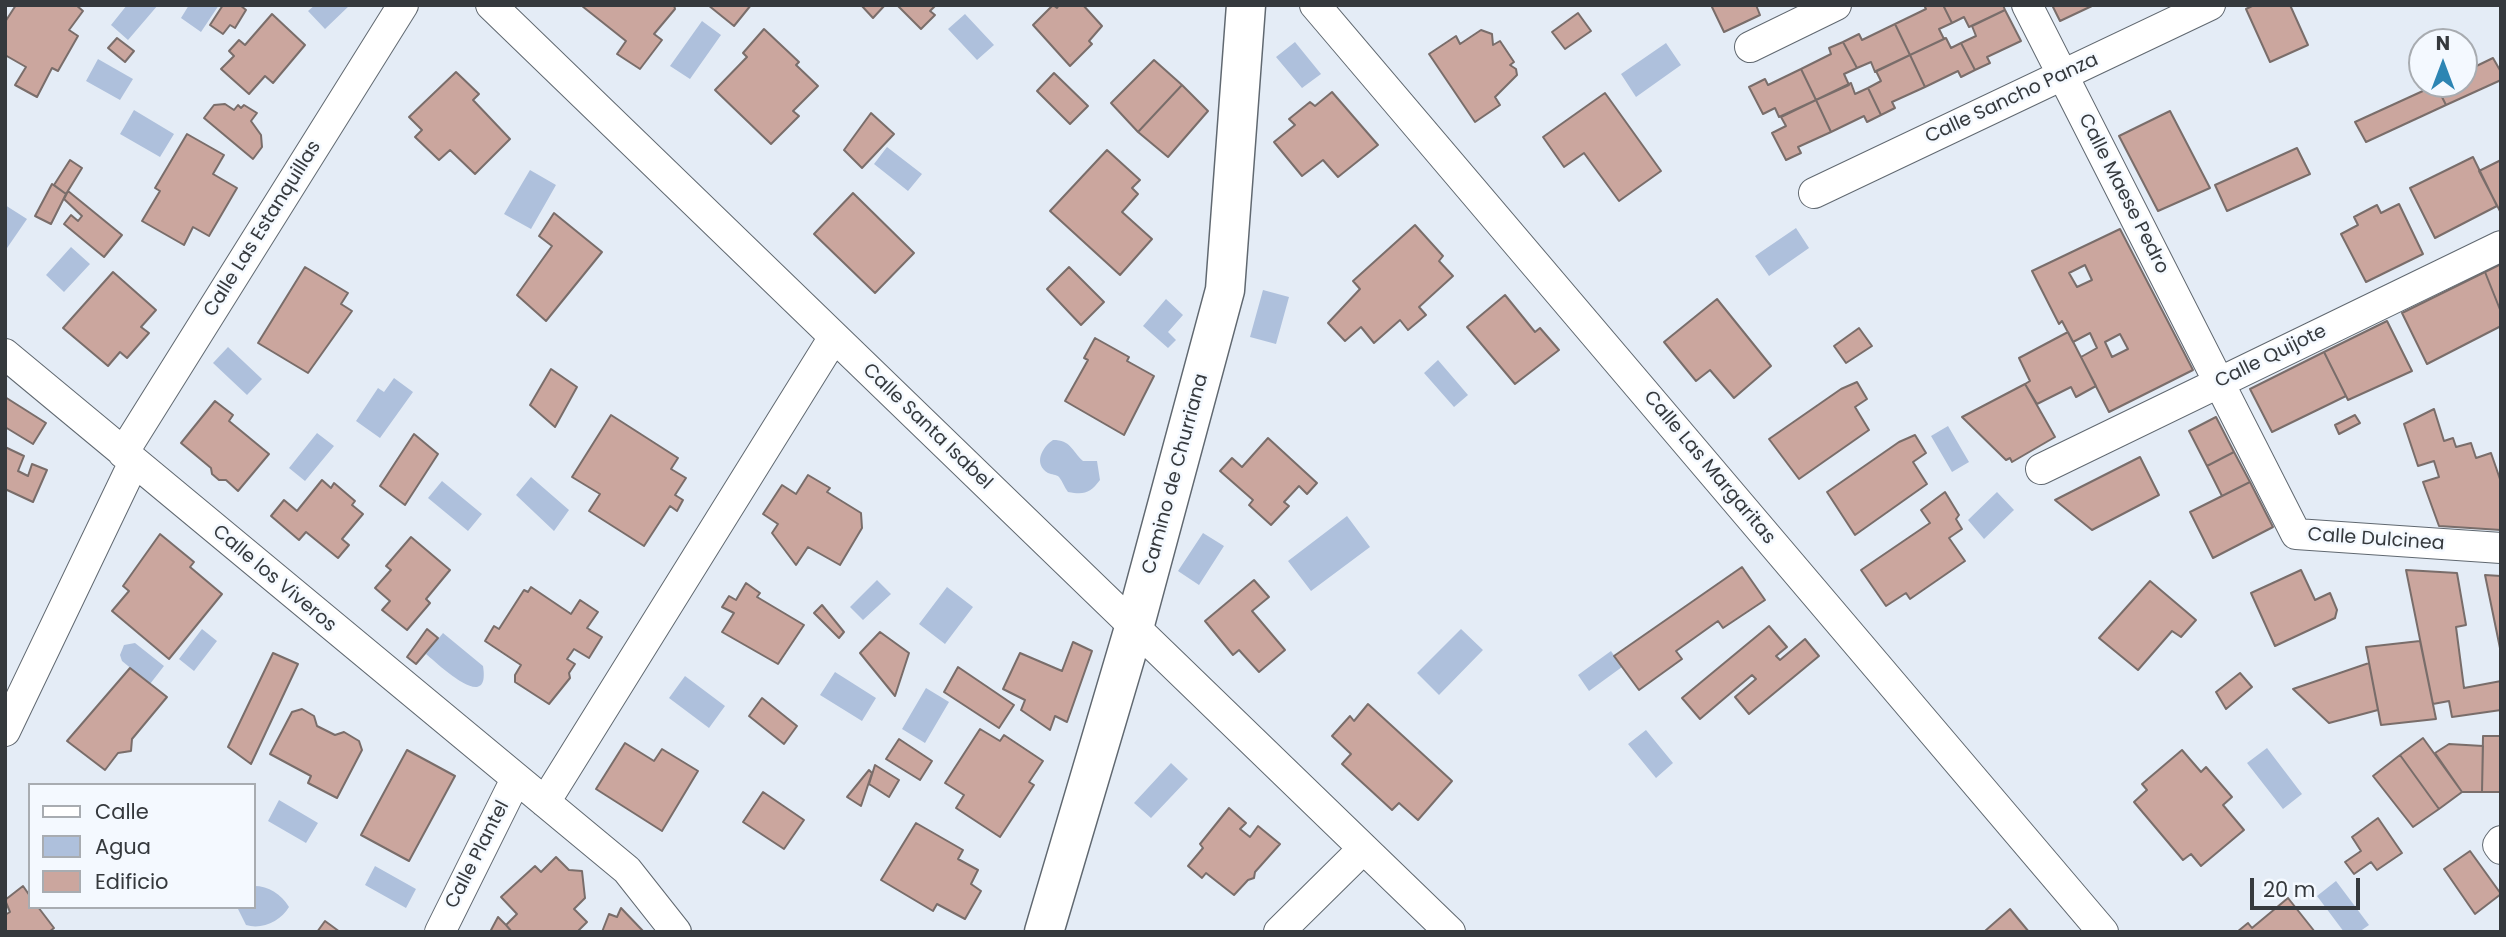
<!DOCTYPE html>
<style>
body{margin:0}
#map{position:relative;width:2506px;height:937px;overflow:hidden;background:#e4ecf6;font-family:Poppins,sans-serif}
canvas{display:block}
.frame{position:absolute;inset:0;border:7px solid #35393d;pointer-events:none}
.legend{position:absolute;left:28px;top:783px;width:228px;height:126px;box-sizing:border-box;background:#f4f9ff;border:2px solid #a8acb1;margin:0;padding:9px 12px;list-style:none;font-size:21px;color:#35393d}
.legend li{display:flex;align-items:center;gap:14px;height:35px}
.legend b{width:35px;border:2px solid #a8acb1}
.north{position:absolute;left:2408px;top:28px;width:70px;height:70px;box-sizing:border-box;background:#f4f9ff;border:2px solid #a8acb1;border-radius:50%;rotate:0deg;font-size:19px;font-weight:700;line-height:28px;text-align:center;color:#35393d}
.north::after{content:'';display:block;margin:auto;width:24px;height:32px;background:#2d85b3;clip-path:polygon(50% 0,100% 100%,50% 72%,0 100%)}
.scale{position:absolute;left:2250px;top:878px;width:110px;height:32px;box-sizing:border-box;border:4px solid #35393d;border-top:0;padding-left:9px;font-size:21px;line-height:24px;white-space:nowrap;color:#35393d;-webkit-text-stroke:5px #f4f9ff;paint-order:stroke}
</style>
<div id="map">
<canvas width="2506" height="937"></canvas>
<div class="frame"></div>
<ul class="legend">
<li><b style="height:9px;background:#fff"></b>Calle</li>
<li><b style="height:19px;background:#aec0dc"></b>Agua</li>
<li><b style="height:19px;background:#cba69e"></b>Edificio</li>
</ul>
<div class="north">N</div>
<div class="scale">20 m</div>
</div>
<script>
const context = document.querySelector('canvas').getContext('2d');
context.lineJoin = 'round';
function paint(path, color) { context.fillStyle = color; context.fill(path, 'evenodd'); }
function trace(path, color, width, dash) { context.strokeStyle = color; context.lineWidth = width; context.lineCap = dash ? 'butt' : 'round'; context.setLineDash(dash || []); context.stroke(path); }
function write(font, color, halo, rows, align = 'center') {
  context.font = font + ' Poppins,sans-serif'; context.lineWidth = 5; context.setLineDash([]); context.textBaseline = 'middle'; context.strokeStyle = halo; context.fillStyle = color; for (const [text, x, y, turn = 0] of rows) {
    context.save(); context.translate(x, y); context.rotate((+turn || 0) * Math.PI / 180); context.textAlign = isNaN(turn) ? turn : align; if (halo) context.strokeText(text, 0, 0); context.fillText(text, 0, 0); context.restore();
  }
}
const water = new Path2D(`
 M127,5h31l-30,35 -17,-15z
 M189,5h30l-18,27 -20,-14z
 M315,5h35l-25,24 -17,-18z
 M965,14l29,31 -17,15 -29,-31z
 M702,21l19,14 -31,44 -20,-13z
 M1295,42l26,32 -19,14 -26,-31z
 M1666,43l15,22 -45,32 -15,-23z
 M98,59l35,20 -13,21 -34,-19z
 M134,110l40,24 -14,23 -40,-23z
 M887,147l35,27 -14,17 -34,-27z
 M530,170l26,15 -25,44 -27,-15z
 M5,205l22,14 -22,32z
 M1796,228l13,20 -40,28 -14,-20z
 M71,247l19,17 -26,28 -18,-17z
 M1263,290l26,7 -13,47 -26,-7z
 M1166,299l17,16 -15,17 8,8 -8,8 -25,-22z
 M228,347l34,32 -15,16 -34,-32z
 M1438,360l30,35 -14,12 -30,-34z
 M394,378l19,14 -33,46 -24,-17 22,-33 6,4z
 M1948,426l21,36 -17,10 -21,-36z
 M317,433l17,13 -29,35 -16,-13z
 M1053,440c18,0 18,10 30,21h14l3,19c-10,13 -15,15 -32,12 -4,-5 -5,-10 -9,-15 -3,-3 -7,-2 -11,-4 -15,-9 -6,-26 5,-33z
 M531,477l38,33 -15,21 -38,-36z
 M442,481l40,33 -14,17 -40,-33z
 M1997,492l17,18 -30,29 -16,-19z
 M1347,516l23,31 -59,44 -23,-30z
 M1203,533l21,13 -25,39 -21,-14z
 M877,580l14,14 -28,26 -13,-13z
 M947,587l26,20 -28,37 -26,-20z
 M202,629l15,12 -23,30 -15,-12z
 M1461,629l22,21 -44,45 -22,-22z
 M443,633l40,33c8,49 -45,-2 -57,-12z
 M135,643l29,23 -14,18 -28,-23 -2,-6 4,-10z
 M1611,651l11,16 -33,24 -11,-16z
 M835,672l41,26 -14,23 -42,-26z
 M685,676l40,30 -16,22 -40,-30z
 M926,688l23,14 -24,41 -23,-14z
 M1646,730l27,33 -17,15 -28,-34z
 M2267,748l35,46 -19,15 -36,-46z
 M1171,763l17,16 -37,39 -17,-15z
 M279,800l39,23 -12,20 -38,-22z
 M375,866l41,23 -10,19 -41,-23z
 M2336,881l33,44 -10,7h-15l-27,-36z
 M254,886c15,0 27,8 35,21 -8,14 -27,23 -43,18l-9,-18h17z`);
const building = new Path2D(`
 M16,5h60l7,6 -14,19 9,6 -20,35 -6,-3 -15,29 -22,-12 11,-18 -21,-12v-33z
 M223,5h17l6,5 -11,18 -5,-3 -7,9 -13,-9z
 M674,5l1,4 -21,25 8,6 -22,29 -23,-15 9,-13 -44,-35z
 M708,5h43l-17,21z
 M861,5h24l-12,13z
 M897,5h39l-6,6 5,4 -14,14z
 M1053,5l4,3 2,-3h24l19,21 -13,15 3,3 -22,22 -37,-41z
 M1711,5h45l4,10 -36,17z
 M1924,5h19l9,18 -13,6 5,10 -34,16 -15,-31 31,-15z
 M1943,5h60l2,5 -36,17 -5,-10 -12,6z
 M2052,5h42l-34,16z
 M2254,5h36l18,40 -38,17 -24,-53z
 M2005,10l16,31 -34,16 3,6 -15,7 -14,-27 15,-7 -4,-10z
 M1578,13l13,18 -26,18 -13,-17z
 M272,14l33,31 -32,38 -8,-7 -16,18 -28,-25 13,-13 -5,-5 10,-11 6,5z
 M1895,24l15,31 -35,17 -4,-10 -14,6 -14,-26 16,-8 3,6z
 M764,29l35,33 -3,3 22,21 -25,25 6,5 -28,28 -56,-54 32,-33 -4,-4z
 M1481,30l11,4 1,11 7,-4 14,21 -4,3 6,4 1,6 -22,22 5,8 -25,17 -46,-68 27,-18 4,8z
 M117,38l17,13 -9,11 -17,-14z
 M1946,38l5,10 10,-5 14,27 -14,7 -3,-6 -33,16 -15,-32z
 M1843,42l14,26 -13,6 5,11 -33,15 -15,-31 30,-15 -2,-6z
 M1910,55l15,32 -33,15 3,6 -14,7 -13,-27 13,-7 -5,-10z
 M2493,58l8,14v8l-55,25 -10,-20 28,-1v-12z
 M1154,60l28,25 -44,47 -27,-29z
 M1801,69l15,31 -37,17 -4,-9 -12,6 -14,-27 16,-8 3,6z
 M456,72l23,22 -6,6 37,39 -35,35 -25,-24 -11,10 -24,-23 7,-7 -13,-13z
 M1054,73l34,33 -18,18 -33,-33z
 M1851,83l4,11 13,-6 13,27 -14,7 -3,-6 -33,16 -15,-32z
 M1182,85l26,26 -40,46 -30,-25z
 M2436,85l10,20 -80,37 -11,-20z
 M1332,92l46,53 -40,32 -15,-17 -21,16 -28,-34 21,-17 -6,-6 21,-17 5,4z
 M1605,93l56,78 -42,30 -35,-48 -20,14 -21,-30z
 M1816,100l15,32 -33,15 3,6 -15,7 -14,-27 14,-7 -5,-9z
 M225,104l9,6 4,-5 3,3 3,-3 13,8 -6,8 10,14 1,12 -9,12 -49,-41 10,-13z
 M2170,111l40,77 -52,23 -39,-75z
 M871,113l23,21 -32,34 -18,-18z
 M187,134l37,21 -11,19 24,14 -28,48 -16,-9 -9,18 -42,-24 18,-30 -5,-3z
 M2297,148l13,26 -83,37 -12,-26z
 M1107,150l33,30 -8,8 6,6 -16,18 30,27 -32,36 -70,-64z
 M2473,157l24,49 -62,32 -25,-50z
 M70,160l12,8 -16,26 -12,-9z
 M2501,160v53l-22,-42z
 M52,184l14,10 -15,30 -16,-8z
 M68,191l54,44 -18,22 -40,-33 7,-9 7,6 4,-5 -18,-17z
 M853,193l61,60 -39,40 -61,-59z
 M2399,204l24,50 -57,28 -25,-48 17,-9 -4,-8 23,-12 4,8z
 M554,213l48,39 -56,69 -29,-26 35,-49 -13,-10z
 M1415,225l28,31 -4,5 14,15 -34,31 7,8 -18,15 -8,-10 -26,23 -13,-16 -16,14 -17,-18 32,-34 -7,-8z
 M2120,229l73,141 -84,42 -28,-55 16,-9 -7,-15 -17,9 -11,-21 -3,3 -27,-53zM2085,265l7,15 -15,7 -8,-14zM2120,334l8,15 -16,8 -7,-15z
 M2501,264v48l-16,-40z
 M305,267l43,26 -7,11 11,7 -44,62 -50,-30z
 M1069,267l35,35 -23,23 -34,-36z
 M113,272l43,38 -15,17 8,6 -22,25 -7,-6 -12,14 -45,-38z
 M2485,272l16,40v14l-74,38 -25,-51z
 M1505,295l30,37 5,-4 19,22 -44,34 -48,-57z
 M1717,299l54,67 -37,32 -24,-28 -14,11 -32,-39z
 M2387,321l25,50 -64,29 -24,-48z
 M1859,328l13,18 -26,17 -12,-17z
 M2068,332l28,54 -20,11 -5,-10 -34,17 -12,-20 5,-3 -11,-23z
 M1095,338l34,19 -2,4 27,15 -30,59 -59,-34 23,-41 -4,-2z
 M2324,352l22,44 -74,36 -22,-43z
 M551,369l26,18 -22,40 -25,-22z
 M1857,382l10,17 -12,8 14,23 -70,49 -30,-40 72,-50z
 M2025,384l30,53 -43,25 -2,-4 -4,2 -44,-43z
 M5,397l41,26 -13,21 -28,-17z
 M215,401l18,14 -4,6 40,33 -31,37 -12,-11h-7l-7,-6 -1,-6 -30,-25z
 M2434,409l10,32 9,-3 3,9 15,-4 5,15 15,-5 10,29v48l-62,-4 -16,-44 16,-5 -5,-16 -16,5 -14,-42z
 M611,415l67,43 -7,11 15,9 -11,17 8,5 -6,11 -7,-5 -26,40 -55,-35 11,-17 -28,-17z
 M2355,415l5,8 -21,11 -4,-9z
 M2216,417l18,35 -27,14 -18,-35z
 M414,434l24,20 -33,51 -25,-19z
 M1915,435l11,18 -13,9 14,22 -72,51 -28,-43 72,-50z
 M1268,438l49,45 -10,11 -8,-8 -15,16 5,4 -18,19 -22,-20 4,-5 -33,-29 12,-13 10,9z
 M5,447l19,9 -6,15 10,5 4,-12 15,6 -14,32 -28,-13z
 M2234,452l16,30 -28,14 -15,-30z
 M2140,457l19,38 -67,35 -37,-30z
 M808,475l22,13 -3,4 34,21 1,15 -22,37 -32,-18 -12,18 -24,-32 6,-9 -15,-10 19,-29 14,9z
 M322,480l9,8 3,-5 21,18 -3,4 11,9 -21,25 7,6 -11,13 -32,-26 -7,8 -28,-24 13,-16 13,11z
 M2250,482l23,45 -60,31 -23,-46z
 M1945,492l14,23 -3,4 6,10 -13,9 16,23 -55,38 -4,-6 -20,13 -25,-36 69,-47 -9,-13z
 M160,534l34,28 -4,5 32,27 -53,65 -57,-48 17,-20 -6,-5z
 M411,537l39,33 -24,29 4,4 -23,27 -25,-20 8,-9 -15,-13 16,-18 -5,-4z
 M1742,567l23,33 -42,28 -5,-7 -42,30 6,8 -43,31 -25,-34z
 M2301,570l14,30 15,-7 7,17 -2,8 -60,28 -24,-53z
 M2406,570l51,3 9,52 -10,2 8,61 37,-7v29l-49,7 -3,-16 -16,3z
 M2485,575l16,1v77z
 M1254,580l15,17 -17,14 33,39 -26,22 -20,-22 -6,5 -28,-34z
 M2150,581l46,39 -15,17 -9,-6 -34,39 -39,-32z
 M746,583l14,10 -3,4 47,28 -26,39 -56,-32 12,-19 -12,-6 7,-11 7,4z
 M531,587l40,27 9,-14 18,12 -11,16 15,9 -13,21 -15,-9 -7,10 8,5 -6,9 1,5 -21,26 -34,-22v-7l6,-10 -36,-24 9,-15 5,3 25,-39 4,2z
 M822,605l22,27 -5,6 -25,-25z
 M1769,626l18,21 -11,9 4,4 25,-21 14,17 -70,58 -14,-17 21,-18 -4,-4 -52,44 -18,-21z
 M427,629l11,9 -22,26 -9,-7z
 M880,632l29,21 -14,43 -35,-43z
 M2420,641l16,78 -55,6 -15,-78z
 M1073,642l19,9 -25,71 -12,-6 -5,14 -29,-20 4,-10 -22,-11 17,-36 42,18z
 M273,653l25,11 -47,100 -23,-17z
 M2369,663l9,47 -49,13 -36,-34z
 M958,667l56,38 -15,23 -55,-36z
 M130,668l37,29 -35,42 -1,12 -13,2 -13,17 -38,-29z
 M2240,673l12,14 -26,22 -10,-17z
 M762,698l35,28 -13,18 -35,-28z
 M1368,704l84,77 -34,39 -19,-17 -7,7 -50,-46 9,-10 -19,-18 18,-20 4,5z
 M302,709l12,7 3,10 18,9 9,-3 15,9 3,9 -25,48 -29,-15 3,-7 -41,-22 22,-42z
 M980,729l20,12 4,-6 39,26 -14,21 5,3 -34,52 -44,-29 8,-13 -19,-12z
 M2483,736h18v56h-19z
 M2423,738l39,54 -23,17 -39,-54z
 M899,739l33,22 -12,19 -34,-21z
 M625,743l29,18 8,-12 36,22 -36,60 -66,-42z
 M2449,744l34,2 -1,46h-20l-27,-39z
 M407,750l48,26 -46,85 -48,-26z
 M2182,750l19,22 5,-5 26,30 -9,8 21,25 -43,36 -10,-12 -8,6 -49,-58 13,-12 -5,-6z
 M2400,755l39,54 -26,18 -40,-51z
 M875,765l24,15 -10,17 -20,-13z
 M869,770l3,3 -11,33 -14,-9z
 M763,792l41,28 -20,29 -41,-27z
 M1229,808l17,15 -6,6 10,8 8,-11 22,18 -25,28 -1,6 -6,2 -14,15 -28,-22 -4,5 -14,-12 15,-18 -3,-4z
 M2378,818l24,35 -25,17 -6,-8 -17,12 -9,-12 16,-11 -9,-14z
 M916,823l47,27 -5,9 20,11 -7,14 10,7 -16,28 -28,-15 -4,7 -52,-31z
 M2470,851l31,43 -26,20 -31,-45z
 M556,857l13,13 13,1 3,27 -11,11 13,13 -10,10h-65l-6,-7 11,-11 -16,-17 34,-31 6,6z
 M23,886l7,10v11h8l16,21 -5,4h-44v-17l5,-3 -5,-12z
 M2288,898l27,34h-78l11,-9 4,5z
 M621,908l22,23 -1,1h-40l7,-18 8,3z
 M2010,909l19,23 -44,-1z
 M498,917l8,8 6,7h-22z
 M325,921l15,11h-23z`);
const street = new Path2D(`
 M491,5l959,927
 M1315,5l788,927
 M2027,5l269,529 205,14
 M1750,47l86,-42
 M1814,193l396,-188
 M5,354l622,516 49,62
 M123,453l280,-448
 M2041,469l460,-223
 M5,731l129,-269
 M545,802l289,-465
 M2501,841l-3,4 3,4
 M440,932l76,-153
 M1279,932l83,-82`);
const secondary = new Path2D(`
 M1044,932l90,-304 91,-338 21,-285`);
const streetNames = [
 ["Calle Sancho Panza",2012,99,-25],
 ["Calle Maese Pedro",2123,194,63],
 ["Calle Las Estanquillas",263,229,-58],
 ["Calle Quijote",2271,357,-26],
 ["Calle Santa Isabel",927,427,44],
 ["Calle Las Margaritas",1709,468,50],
 ["Camino de Churriana",1176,474,-75],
 ["Calle Dulcinea",2376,540,4],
 ["Calle los Viveros",274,579,40],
 ["Calle Plantel",478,855,-63]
];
paint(water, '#aec0dc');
paint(building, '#cba69e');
trace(building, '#796d6a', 2);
trace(street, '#606870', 32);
trace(secondary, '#606870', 41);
trace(street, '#fff', 30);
trace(secondary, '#fff', 38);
write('19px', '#35393d', '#f4f9ff', streetNames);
</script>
